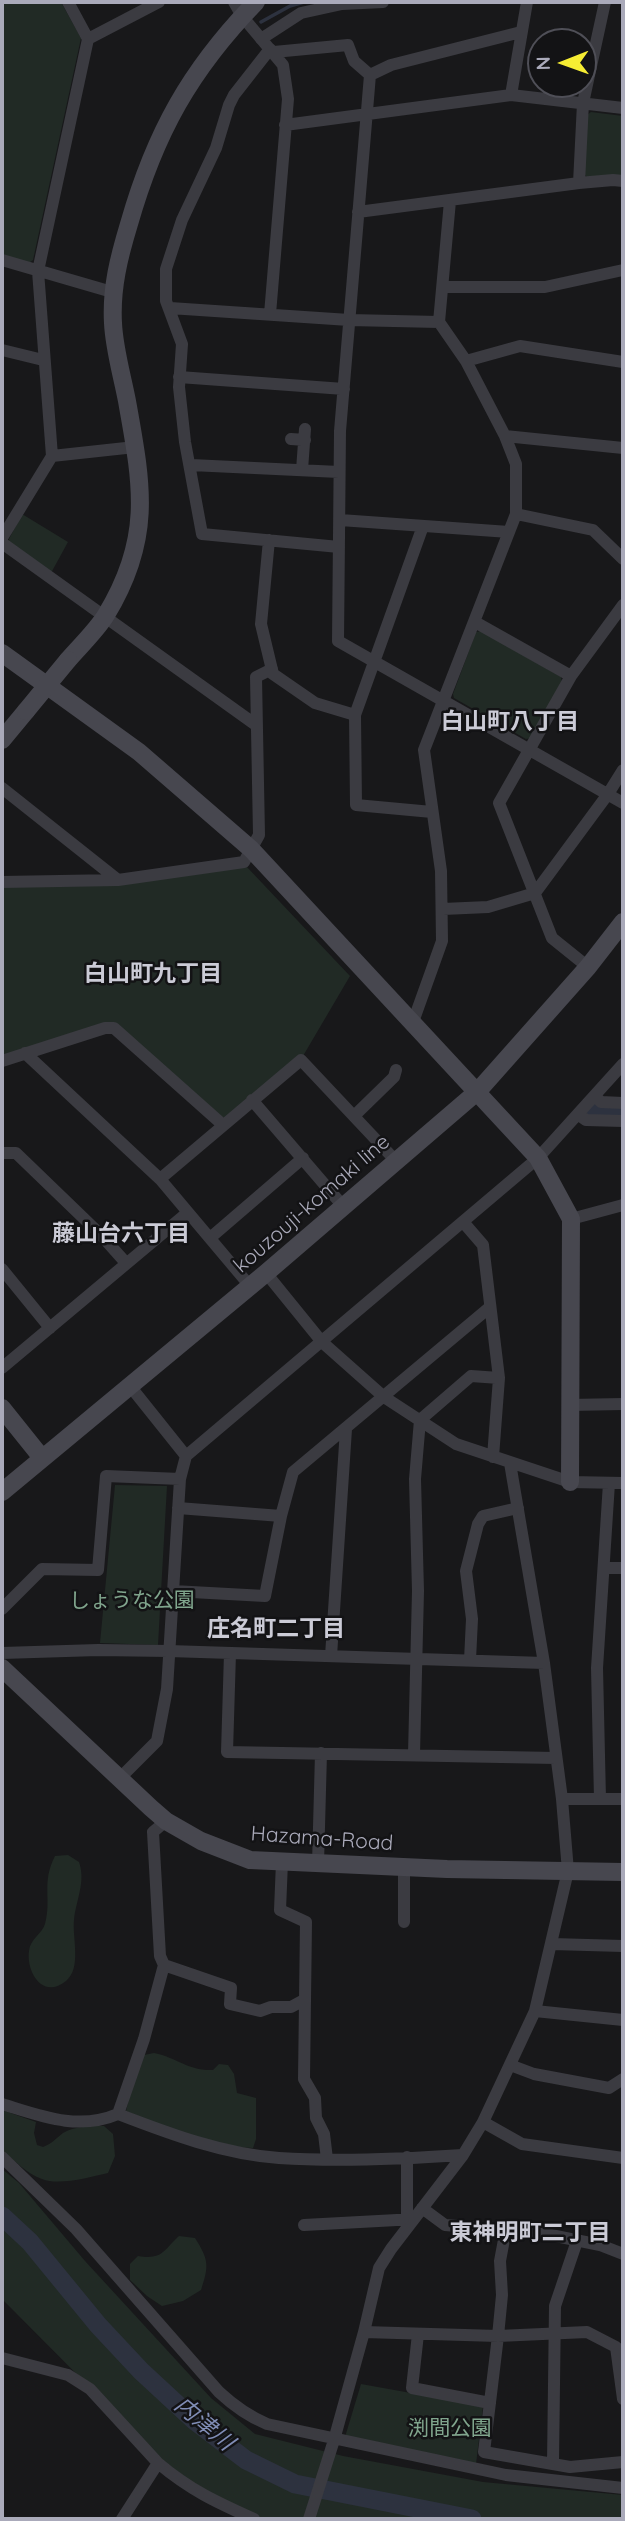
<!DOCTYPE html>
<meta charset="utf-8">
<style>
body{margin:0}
#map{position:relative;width:625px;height:2521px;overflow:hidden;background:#18181a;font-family:Quicksand,sans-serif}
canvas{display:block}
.frame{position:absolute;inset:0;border:4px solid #aaaaba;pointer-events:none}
.north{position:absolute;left:527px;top:28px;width:70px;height:70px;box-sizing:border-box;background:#131315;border:2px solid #4f4f57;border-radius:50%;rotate:269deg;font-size:19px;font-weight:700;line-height:28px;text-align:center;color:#aaaaba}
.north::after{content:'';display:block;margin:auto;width:24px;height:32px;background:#f6ed33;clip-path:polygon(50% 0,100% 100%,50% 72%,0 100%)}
</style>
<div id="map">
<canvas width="625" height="2521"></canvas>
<div class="frame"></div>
<div class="north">N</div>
</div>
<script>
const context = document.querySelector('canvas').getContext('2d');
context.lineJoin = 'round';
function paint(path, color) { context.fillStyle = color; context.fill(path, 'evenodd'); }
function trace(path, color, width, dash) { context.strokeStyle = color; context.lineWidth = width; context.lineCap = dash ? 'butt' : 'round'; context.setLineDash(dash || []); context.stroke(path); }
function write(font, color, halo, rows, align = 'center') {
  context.font = font + ' Quicksand,"Noto Sans JP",sans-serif'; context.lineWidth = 5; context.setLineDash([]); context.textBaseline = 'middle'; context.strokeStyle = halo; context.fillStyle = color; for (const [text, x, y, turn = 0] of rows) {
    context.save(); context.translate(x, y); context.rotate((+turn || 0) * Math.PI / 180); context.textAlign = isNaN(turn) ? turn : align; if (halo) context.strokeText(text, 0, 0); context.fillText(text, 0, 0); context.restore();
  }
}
const green = new Path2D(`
 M2,2h59l20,36 -48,222 -4,3 -27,-8z
 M591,112l32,4v61l-35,1 -4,-4 3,-59z
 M22,514l46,28 -17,31 -42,-29v-5z
 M481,631l80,46 1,5 -31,56 -5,1 -72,-41 -1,-4 23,-62z
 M246,866l104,110 -47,80 -77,61h-5l-107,-95 -112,34v-169z
 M115,1485l52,1 -9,159 -58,-2z
 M68,1855l11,7c7,20 -3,38 -5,58 -2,17 8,48 -8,61 -23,19 -40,-9 -37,-30 1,-12 13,-17 16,-27 7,-25 -4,-41 10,-68z
 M154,2053c24,5 34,18 59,17l6,-6 9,1 6,9 3,19 19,5v41l-3,9c-44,-1 -86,-20 -127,-37l7,-29 11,-27z
 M2,2110l34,12 -2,11 3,12 6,2c10,-4 12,-8 20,-14 11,-7 28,-7 41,-7l9,8 2,22 -7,17c-18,4 -49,13 -66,6 -15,-5 -28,-19 -40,-29z
 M2,2169l17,14 66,78 126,137 44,36 88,22 140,26 140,13v24h-360l-59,-27 -45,-35 -157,-158z
 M179,2236l16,2c14,22 14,28 6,52l-18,11 -21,5 -15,-10 -17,-16v-16l8,-8c24,4 25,-5 41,-20z
 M361,2384l122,22 -7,58 -131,-27z`);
const stream = new Path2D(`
 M261,22l29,-16 14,-4`);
const river = new Path2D(`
 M595,1110l28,1
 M2,2216l28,26 68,83 43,46 54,50 51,39 49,24 177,35`);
const street = new Path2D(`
 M68,2l20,37
 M234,2l8,14 41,49 5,34 -18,215
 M521,32l-130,33 -21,10 -30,356 -2,210 285,162
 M261,39l40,-26 41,-9 41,-2
 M270,49l-36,46 -5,10 -13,43 -34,72 -16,49v32l16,43 -3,43 6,55 17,92 137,13
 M274,52l74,-7 6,16 16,14
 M511,95l16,-93
 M285,125l226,-30 112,13
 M579,183l4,-80 22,-101
 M358,212l221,-29 34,-3 10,1
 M2,260l110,32
 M443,287h102l78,-17
 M170,308l179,12 90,2
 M2,350l41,10
 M466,361l54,-15 103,16
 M179,377l165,12
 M505,436l118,12
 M291,439l14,1
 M52,456l83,-9
 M191,465l148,7
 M302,470l3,-41
 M516,514l77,16 30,29
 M340,520l169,12
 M423,526l-68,189 1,90 76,7
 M2,538l50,-82 -14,-185 50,-232 71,-37
 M269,540l-8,84 12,50 42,29 40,12
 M2,543l254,182
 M475,622l96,54
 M2,788l116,92
 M2,882l116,-2 126,-18 15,-27 -3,-158 16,-8
 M443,909l45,-2 47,-14 73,-99 15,-24
 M588,967l-36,-29 -53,-135 72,-127 52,-71
 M413,1022l29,-81 -1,-70 -17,-121 92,-236v-50l-11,-28 -39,-75 -27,-39 11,-121
 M25,1053l135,126 90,107
 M2,1061l103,-33h9l109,97
 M596,1097l5,5 22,1
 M252,1100l91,106
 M579,1115l7,5 37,1
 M354,1116l40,-39 2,-7
 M2,1153h14l85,82 25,28
 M160,1179l141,-119 95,101
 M571,1219l52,-14
 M464,1223l19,22 16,133 -6,79
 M210,1238l93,-80
 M2,1269l48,59
 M266,1273l56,69 62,55 72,47 114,38 53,1
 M2,1368l185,-155
 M130,1386l56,70
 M569,1405l54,-1
 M178,1508l103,8
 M604,1568h19
 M173,1591l92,5 16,-80 12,-44 197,-165
 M2,1609l40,-40 56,1 8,-94 74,3
 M2,1653l96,-3 71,1 375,12
 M230,1653l-3,99 329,6
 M331,1656l15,-227
 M470,1660l2,-41 -6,-48 12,-47 5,-8 35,-8
 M414,1754l4,-163 -3,-112 5,-59 51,-44 28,2
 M120,1778l37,-37 10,-52 13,-210 6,-23 352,-298 85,-94
 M562,1799h61
 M600,1799l-3,-131 12,-185
 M282,1862l-2,48 26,12 -2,157 11,19 1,20 8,16 3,25
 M318,1864l3,-111
 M404,1867v55
 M552,1944l71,2
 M164,1965l67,23 -1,16 30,7 11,-4h20l13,-7
 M535,2011l88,9
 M510,2065l24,9 75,14 14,-9
 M2,2104c39,12 76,27 116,10 52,20 105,40 161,44 61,4 124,1 184,-3
 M118,2114l26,-75 20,-74 -4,-9 -7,-124 13,-11
 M483,2122l39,22 101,14
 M2,2157l74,72 143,163c15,14 29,24 48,32l239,51 117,13
 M407,2157v63
 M422,2208l23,17 96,8 59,12 23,9
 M304,2225l93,-5h10l3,4
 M506,2229l-6,32 2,34 -4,41 -14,116 86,15 53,-5
 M364,2332l134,4 89,-4 29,15 7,52
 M418,2334l-6,54 78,15
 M2,2358l66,17 22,14 68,74 -36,56
 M158,2463c32,27 58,39 96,56
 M553,2463l2,-157 22,-65
 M309,2519l25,-79 30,-108 15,-64 12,-19 72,-94 20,-33 52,-111 33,-140 -6,-72 -18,-136 -34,-200`);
const secondary = new Path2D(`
 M2,653l137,99 112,97 287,309 33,61 -1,263
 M68,660c12,-14 28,-29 38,-45 47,-77 36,-130 21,-214 -5,-26 -13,-53 -14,-78 -2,-35 6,-66 16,-99 26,-91 61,-154 127,-222
 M2,740l24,-29
 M2,1408l40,50
 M2,1492l264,-219 212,-182 110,-124 35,-45
 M2,1668l149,140 15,13 35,20 49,19 197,9 176,3`);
const secondaryBridge = new Path2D(`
 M26,711l42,-51`);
const streetNames = [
 ["kouzouji-komaki line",312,1204,-41],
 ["Hazama-Road",322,1839,4]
];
const parkNames = [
 ["しょうな公園",132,1601],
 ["渕間公園",450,2429]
];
const neighbourhoodNames = [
 ["白山町八丁目",510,722],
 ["白山町九丁目",153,974],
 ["藤山台六丁目",121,1234],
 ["庄名町二丁目",276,1629],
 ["東神明町二丁目",530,2233]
];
const waterNames = [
 ["内津川",204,2424,40]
];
paint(green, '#212a25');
trace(stream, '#2d323f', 3.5);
trace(river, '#2d323f', 19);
trace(street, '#3b3b41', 12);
trace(secondary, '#47474f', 18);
trace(secondaryBridge, '#47474f', 18);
write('21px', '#aaaaba', '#131315', streetNames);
write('21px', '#80a58d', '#131315', parkNames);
write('bold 23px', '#cbcbd6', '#131315', neighbourhoodNames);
write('italic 23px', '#808db6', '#131315', waterNames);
</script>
